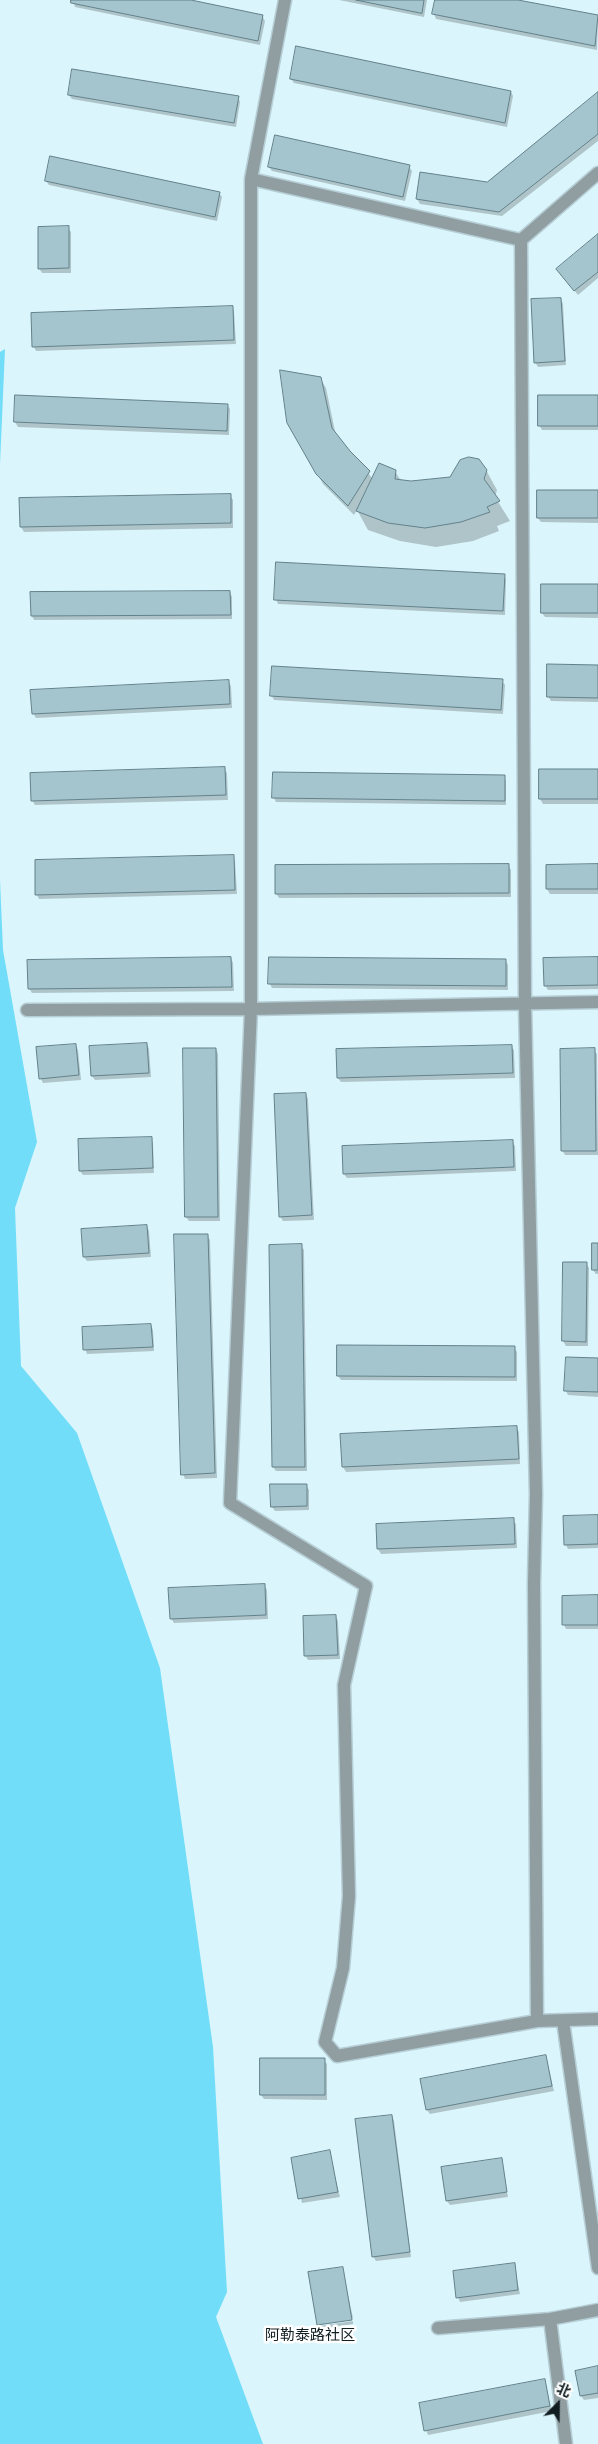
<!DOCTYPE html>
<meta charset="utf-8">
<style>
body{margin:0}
#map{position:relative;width:598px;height:2444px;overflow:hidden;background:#daf5fc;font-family:Inter,"Noto Sans SC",sans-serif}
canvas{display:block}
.north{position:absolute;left:533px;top:2379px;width:50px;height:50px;-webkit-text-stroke:4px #fff;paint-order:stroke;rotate:23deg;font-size:14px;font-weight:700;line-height:20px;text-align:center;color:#111e21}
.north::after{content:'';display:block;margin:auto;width:18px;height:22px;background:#111e21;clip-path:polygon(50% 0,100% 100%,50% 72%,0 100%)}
</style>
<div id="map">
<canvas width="598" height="2444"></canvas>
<div class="north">北</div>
</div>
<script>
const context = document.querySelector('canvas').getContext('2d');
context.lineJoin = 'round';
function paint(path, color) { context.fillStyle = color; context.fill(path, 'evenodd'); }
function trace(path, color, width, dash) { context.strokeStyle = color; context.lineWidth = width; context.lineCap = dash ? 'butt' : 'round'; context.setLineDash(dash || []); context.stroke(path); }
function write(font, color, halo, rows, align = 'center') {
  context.font = font + ' Inter,"Noto Sans SC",sans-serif'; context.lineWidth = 5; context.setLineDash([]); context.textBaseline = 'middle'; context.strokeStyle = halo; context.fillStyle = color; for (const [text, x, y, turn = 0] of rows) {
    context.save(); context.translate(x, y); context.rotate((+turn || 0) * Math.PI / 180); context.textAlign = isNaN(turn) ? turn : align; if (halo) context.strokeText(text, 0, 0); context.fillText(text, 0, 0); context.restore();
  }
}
const green = new Path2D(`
 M5,349l-5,115v-112z
 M0,880l3,70 34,192 -22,66 6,158 56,67 83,235 53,379 14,245 -11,25 47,127h-263z`);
const shadow = new Path2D(`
 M73,0h111l78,16 3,5 -5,24 -185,-38z
 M339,0h88l-3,17z
 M436,0h75l87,17 -1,33 -161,-31 -2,-5z
 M291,79l220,13 2,4 -6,31 -213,-44z
 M598,94v47l-96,75 -82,-12 -3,-5 70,-16z
 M69,95l169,2 2,5 -4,25 -164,-28z
 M269,167h140l3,4 -7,30 -133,-30z
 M46,181l173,12 3,4 -5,24 -168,-36z
 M68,228l3,4v41h-29l-3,-5z
 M598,236v42l-20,17 -21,-26z
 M561,299l2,5 3,61 -28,2 -3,-5z
 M232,307l2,4 2,33 -200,7 -2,-4z
 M320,378l6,10 10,48 37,43 22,-8 6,10 10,1 40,-4 35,-8 11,20 -2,7 15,24 -13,5 2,5 -26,10 -37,6 -36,-6 -32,-11 -11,-20 -3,5 -31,-31 -35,-61z
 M16,396l211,9 3,4 -1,26 -211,-8 -3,-5z
 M598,396v34h-56l-3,-5z
 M598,492v31l-57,-1 -3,-4z
 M230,495l3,5v28l-209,4 -3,-5 -1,-28z
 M504,575l2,4 -1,36 -227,-11 -2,-5z
 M598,586v32l-53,-1 -3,-4z
 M230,592l2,5v22l-198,1 -2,-4z
 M598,666v36l-47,-1 -3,-5z
 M228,681l3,5 1,22 -196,10 -3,-5z
 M502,681l3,4 -2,29 -229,-14 -2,-4z
 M224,769l3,4 1,27 -193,5 -3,-5z
 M540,770h58v34h-55l-3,-5z
 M504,776l2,5v24l-230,-3 -2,-4z
 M233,856l2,5 2,33 -198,5 -2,-4z
 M508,865l3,5v27l-232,1 -3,-5z
 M547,866h51v28h-48l-3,-5z
 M231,958l2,5 1,28 -202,2 -3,-5z
 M598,958v31l-50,1 -3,-5z
 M505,960l3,5v25l-236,-2 -2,-4z
 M147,1044l2,5 2,28 -56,3 -3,-4z
 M75,1045l3,5 3,30 -38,3 -2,-4z
 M511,1046l3,4 1,28 -174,4 -3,-4z
 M216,1049l2,5 2,167h-31l-3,-4z
 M594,1050l3,4 1,101h-33l-3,-5z
 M306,1094l2,5 6,121 -31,1 -3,-5z
 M151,1138l2,5 1,30 -71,2 -3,-4z
 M512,1141l3,5 1,25 -169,7 -3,-4z
 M147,1227l2,4 2,26 -64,4 -3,-4z
 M207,1235l3,5 7,238 -32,1 -2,-5z
 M598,1244v30h-2l-3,-4z
 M301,1246l3,4 3,221h-31l-3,-4z
 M586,1263l3,5 -1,78h-22l-3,-5z
 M151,1325l2,5 1,21 -67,3 -2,-5z
 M514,1347l3,5v29l-176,-1 -3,-4z
 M598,1360v37l-30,-2 -2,-4z
 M516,1427l3,5 1,32 -174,8 -3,-5 -1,-32z
 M306,1485l3,5v20l-34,1 -3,-4z
 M598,1516v32l-30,1 -2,-4z
 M513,1520l3,4 1,24 -136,6 -3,-5 -1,-24z
 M264,1585l3,5 1,29 -94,4 -3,-5z
 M598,1596v33h-32l-2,-4z
 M336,1617l2,4 2,38 -32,1 -3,-5z
 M546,2056l8,35 -124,23 -3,-4 -5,-30z
 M324,2060l3,4v36l-63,-1 -3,-4z
 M392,2116l2,5 17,136 -35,4 -3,-5z
 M329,2152l11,45 -38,6 -10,-44z
 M501,2160l7,37 -58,8 -3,-4z
 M514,2265l6,29 -60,8 -2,-5z
 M342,2268l11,50 -35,6z
 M353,2321v3l-32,5 -2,-3z
 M598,2368v30l-14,2 -3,-4z
 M544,2380l8,31 -124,24 -2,-5z`);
const building = new Path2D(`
 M71,0h120l72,15 -5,26 -187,-38z
 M356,0h68l-2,13z
 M435,0h83l80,15 -3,31 -163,-32z
 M296,46l215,45 -6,32 -215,-44z
 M72,69l167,27 -5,27 -166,-28z
 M598,92v42l-99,78 -83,-13 4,-27 67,10z
 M275,135l135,30 -7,32 -135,-30z
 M50,156l170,36 -5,25 -170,-36z
 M69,226v42l-31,1v-42z
 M598,234v38l-24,19 -18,-22z
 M561,298l4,63 -31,2 -3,-64z
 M233,306l1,34 -202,7 -1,-34z
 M280,370l41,7 11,51 18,23 20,20 -22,35 -32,-32 -29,-51z
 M15,395l213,9 -1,27 -213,-9z
 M538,395h60v31h-60z
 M469,457l10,2 8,11 -3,9 16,22 -13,6 3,5 -29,10 -36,6 -37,-5 -32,-12 23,-48 17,7 -1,9 16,2 39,-4 10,-17z
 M537,490h61v28h-61z
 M231,494v29l-211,4 -1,-29z
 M276,562l229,12 -2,37 -229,-11z
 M541,584h57v29h-57z
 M230,591l1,24 -200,1 -1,-24z
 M547,664l51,1v33l-51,-1z
 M272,666l231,13 -2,31 -231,-14z
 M229,680l1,24 -198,10 -2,-24z
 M225,767l1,28 -195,6 -1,-28z
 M539,769h59v30h-59z
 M273,772l232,3v26l-233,-3z
 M234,855l1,35 -200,5v-35z
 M509,864v29l-234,1v-29z
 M598,864v25h-52v-24z
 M231,957l1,30 -204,2 -1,-29z
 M269,957l237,2v27l-238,-2z
 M598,957v28l-54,1 -1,-28z
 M147,1043l2,30 -58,3 -2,-30z
 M76,1044l3,31 -40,4 -3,-32z
 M512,1045l1,28 -176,5 -1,-29z
 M183,1048h33l2,169h-33z
 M595,1048l1,103h-35l-1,-102z
 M306,1093l6,122 -33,2 -5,-123z
 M152,1137l1,31 -74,3 -1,-32z
 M513,1140l1,27 -171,7 -1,-28z
 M147,1225l2,28 -66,4 -2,-28z
 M174,1234h34l7,239 -34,2z
 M592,1243h6v27h-6z
 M302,1244l3,223h-33l-3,-222z
 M563,1262h24l-1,80 -24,-1z
 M151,1324l2,23 -70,3 -1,-23z
 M337,1345l178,1v31l-178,-1z
 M566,1357l32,1v34l-34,-1z
 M517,1426l2,33 -177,8 -2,-33z
 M270,1484h37v22l-36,1z
 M598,1515v29l-34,1 -1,-29z
 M514,1518l1,26 -138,5 -1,-25z
 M265,1584l1,31 -96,4 -2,-31z
 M598,1595v30h-36v-29z
 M336,1615l2,40 -34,1 -1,-40z
 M546,2055l6,31 -126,24 -6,-31z
 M260,2058h65v37h-65z
 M392,2115l18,137 -38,5 -17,-138z
 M330,2150l8,42 -40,7 -7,-41z
 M502,2158l5,34 -61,9 -5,-34z
 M515,2263l3,27 -62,8 -3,-27z
 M343,2267l9,53 -35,5 -9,-53z
 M598,2366v27l-18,3 -5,-25z
 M545,2379l5,27 -126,25 -5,-28z`);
const street = new Path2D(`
 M285,0l-34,179v830l-21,494 136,83 -22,99 5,211 -6,72 -18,74 12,14 200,-35 61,-2
 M251,179l270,61 4,765 11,489 -2,89 3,438
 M521,240l77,-67
 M27,1010l224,-1 347,-7
 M563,2021l35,247
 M550,2319l16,125
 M438,2328l112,-9 48,-9`);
const neighbourhoodNames = [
 ["阿勒泰路社区",310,2335]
];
paint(green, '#71ddf9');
paint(shadow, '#0003');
paint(building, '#a5c5ce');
trace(building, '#63818a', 1);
trace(street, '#b6ced5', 15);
trace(street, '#909ea2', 12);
write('15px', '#111e21', '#fff', neighbourhoodNames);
</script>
